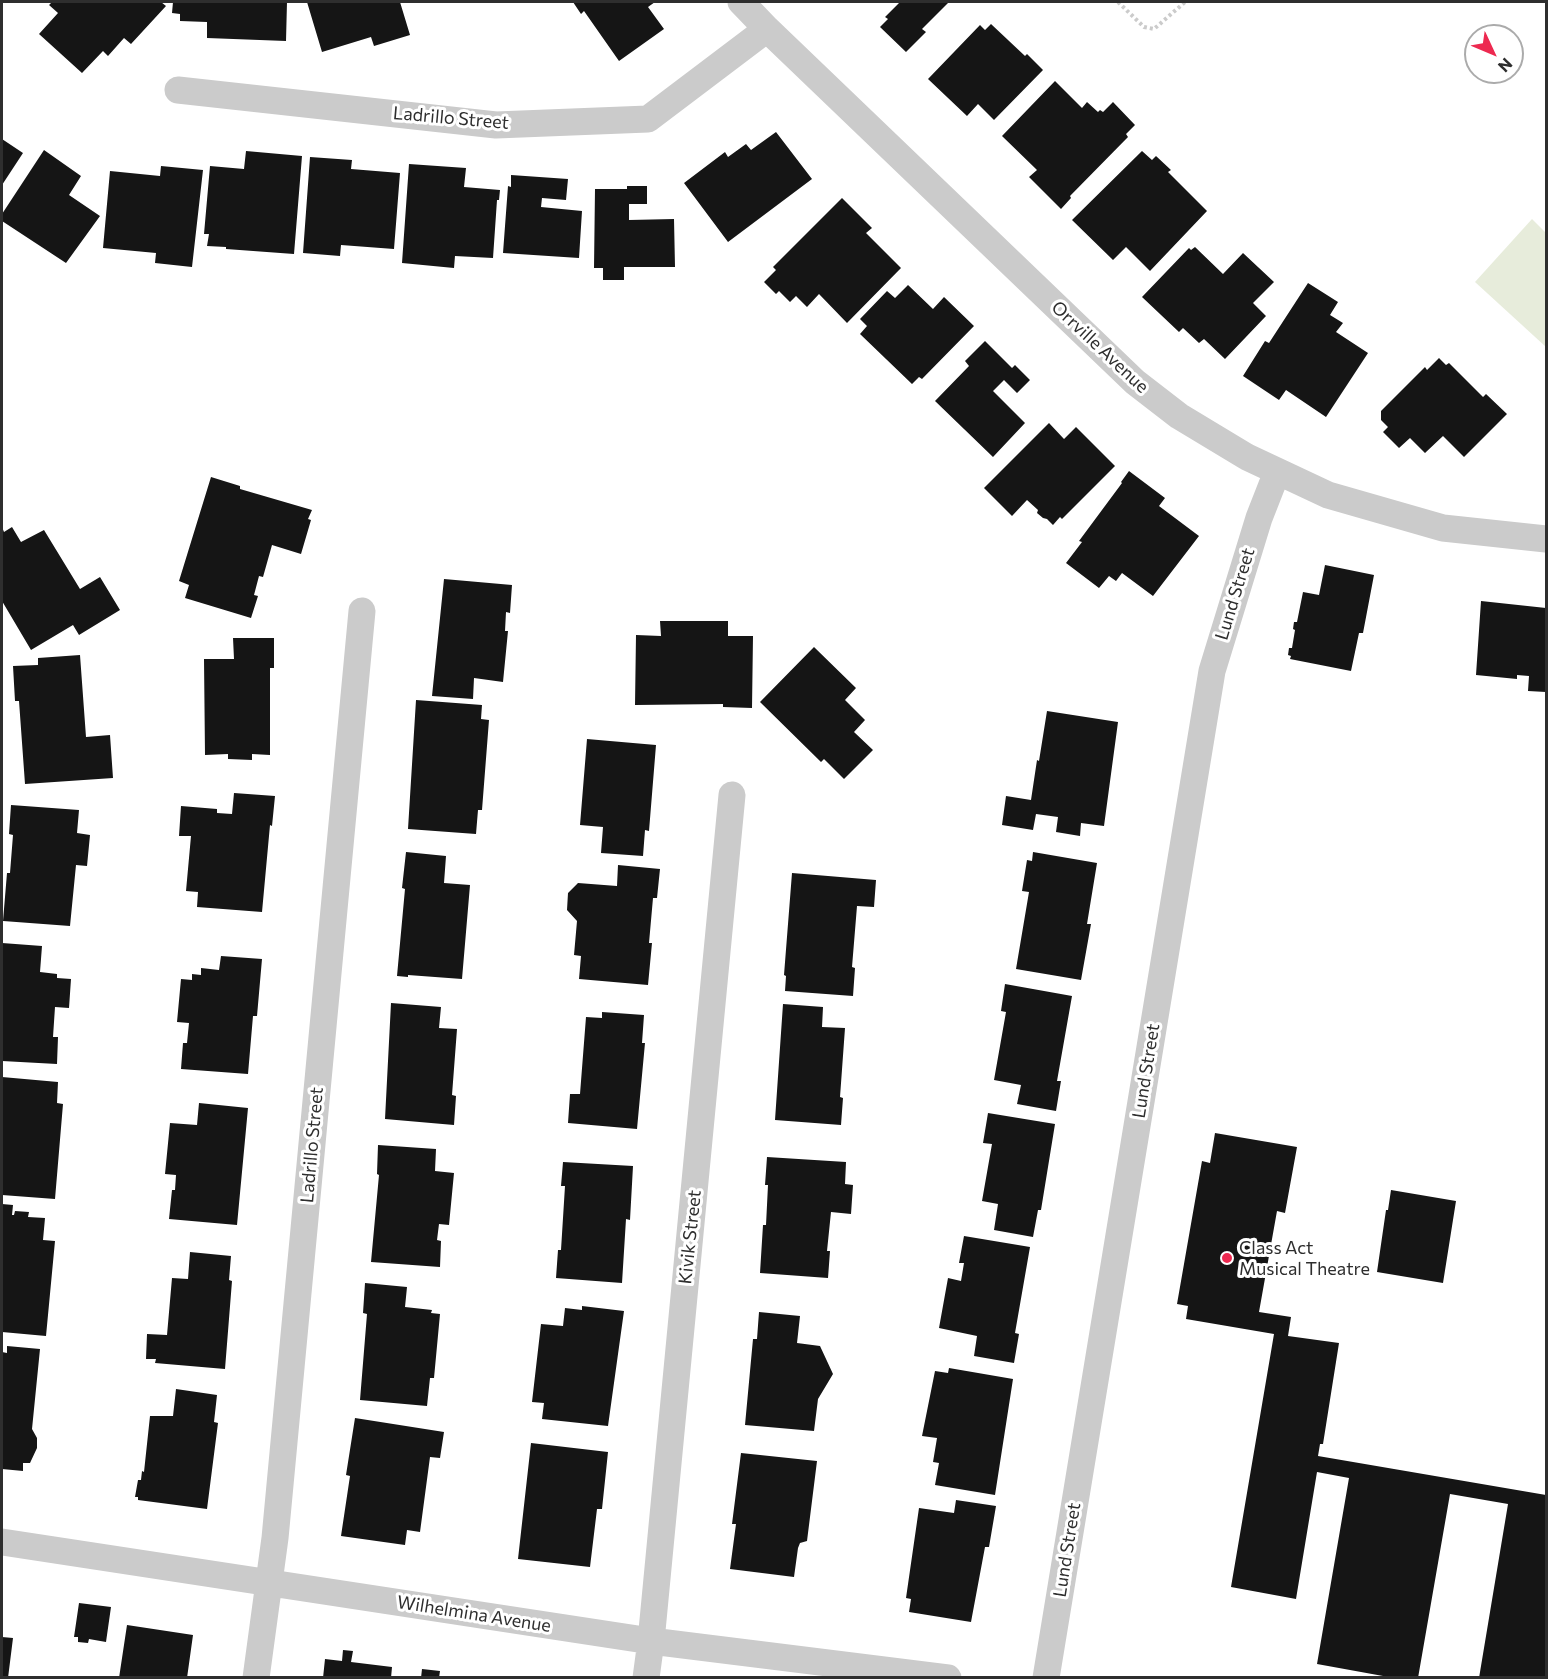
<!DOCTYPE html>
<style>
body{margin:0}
#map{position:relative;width:1548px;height:1679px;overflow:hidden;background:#fff;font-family:Commissioner,sans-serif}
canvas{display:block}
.frame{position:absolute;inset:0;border:3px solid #2e2e2e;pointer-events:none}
.north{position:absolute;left:1464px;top:24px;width:60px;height:60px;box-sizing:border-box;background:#fff;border:2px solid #ababab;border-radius:50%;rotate:134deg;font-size:16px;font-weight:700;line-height:24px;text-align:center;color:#2e2e2e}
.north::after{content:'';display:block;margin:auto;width:21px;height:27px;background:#ed2950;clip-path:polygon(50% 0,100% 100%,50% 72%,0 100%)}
</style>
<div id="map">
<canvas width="1548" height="1679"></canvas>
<div class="frame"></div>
<div class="north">N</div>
</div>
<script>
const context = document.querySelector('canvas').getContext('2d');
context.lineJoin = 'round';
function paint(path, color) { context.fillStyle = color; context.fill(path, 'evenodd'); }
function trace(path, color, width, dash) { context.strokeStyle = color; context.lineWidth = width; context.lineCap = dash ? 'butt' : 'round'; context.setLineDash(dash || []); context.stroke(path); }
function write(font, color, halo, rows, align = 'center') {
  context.font = font + ' Commissioner,sans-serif'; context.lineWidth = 6; context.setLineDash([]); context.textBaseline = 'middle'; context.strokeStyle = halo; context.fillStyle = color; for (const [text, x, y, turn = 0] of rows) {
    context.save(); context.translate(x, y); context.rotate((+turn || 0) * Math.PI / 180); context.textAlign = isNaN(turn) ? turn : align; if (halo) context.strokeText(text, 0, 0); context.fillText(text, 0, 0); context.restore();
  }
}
const green = new Path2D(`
 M1532,219l14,14v114l-71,-65z`);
const building = new Path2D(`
 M52,2h109l5,4 -35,38 -7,-6 -16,18 -5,-5 -21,22 -43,-39 19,-21 -9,-8z
 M173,2h114l-1,39 -79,-3v-16l-27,-1v-7l-8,-1z
 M307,2h93l10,33 -36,11 -3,-9 -49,15z
 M573,2h82l-7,5 16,22 -45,32 -35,-50 -3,3z
 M897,2h52l-27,27 4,3 -20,20 -26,-25 8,-8 -3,-2 14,-14z
 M991,24l34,32 2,-2 16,16 -49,50 -16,-16 -11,12 -39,-37 52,-54 5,5z
 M1055,81l27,27 5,-6 11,10 2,-2 3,2 10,-10 22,23 -9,9 2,3 -58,59 1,2 -10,11 -32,-32 8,-7 -35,-34z
 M776,132l36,47 -84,63 -44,-59 41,-31 3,5 18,-13 5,6z
 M2,139l21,14 -21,32z
 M44,150l37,26 -12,19 31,21 -34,47 -64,-42v-7z
 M246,151l56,5 -8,98 -68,-5v-2l-19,-1 2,-12h-5l6,-68 34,3z
 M1142,151l10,9 4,-4 15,14 -3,2 39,39 -57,60 -24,-24 -13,13 -41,-40z
 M310,157l42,3 -1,9 49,4 -6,76 -53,-4 -1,11 -37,-3z
 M409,164l57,4 -2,19 36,3 -1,10h-2l-4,58 -38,-2 -1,12 -52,-5z
 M161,166l42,4 -11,97 -37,-4 1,-10 -53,-5 7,-77 50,5z
 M511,175l57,4 -2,21 -24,-2 -1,9 41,4 -3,47 -76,-5 5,-67 3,1z
 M627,186h20v18h-18v16l45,-1 1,48h-51v13h-21v-12h-9l1,-79h32z
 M842,198l30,30 -6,5 35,35 -54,55 -28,-29 -12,13 -11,-11 -6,6 -11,-11 -3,3 -12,-12 12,-12 -3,-3z
 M1195,247l28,27 20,-21 31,29 -21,21 13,13 -41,43 -21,-20 -5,4 -16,-15 -4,4 -37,-35 47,-49 2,2z
 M1308,283l30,19 -8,13 13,8 -7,9 32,21 -42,64 -40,-27 -7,10 -36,-24 22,-35 4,2z
 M908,285l25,24 11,-12 30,29 -52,53 -3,-2 -7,7 -52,-50 7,-8 -7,-7 27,-28 8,7z
 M985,341l27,27 3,-3 15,15 -13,13 -13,-13 -11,11 32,32 -32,34 -58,-56 34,-35 -4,-5z
 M1439,358l7,7 3,-2 34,34 3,-3 21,20 -43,43 -21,-21 -18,17 -15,-15 -11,10 -16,-16 5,-5 -7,-7v-9l44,-44 2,3z
 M1049,423l15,16 12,-12 39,39 -53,53 -2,-2 -7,8 -6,-6 -4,-1 -6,-5 1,-3 -11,-10 -15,16 -28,-28z
 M1129,471l36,27 -6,8 40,30 -46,60 -31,-23 -6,8 -7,-5 -10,12 -33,-25 16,-21 -3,-1 43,-58 -1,-1z
 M211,477l29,9v3l72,21 -4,9 3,1 -10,34 -29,-9 -9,32 -4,-1 -5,19 4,1 -7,22 -66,-20 4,-13 -10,-4z
 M2,527l2,5 8,-5 9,15 23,-12 36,59 20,-12 20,33 -41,25 -6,-10 -42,25 -29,-49z
 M1325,565l49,10 -11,58h-4l-8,38 -61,-12 1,-3 -3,-1 1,-7h3l3,-18 -2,-1 1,-7h3l6,-30 16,3z
 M444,579l68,6 -2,28 -4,-1 -1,19h3l-5,51 -29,-4 -1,21 -41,-3z
 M1481,601l65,7v84l-18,-1 1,-15 -12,-1v4l-41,-4z
 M660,621h68v15h25l-1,72 -29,-1v-3l-88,1 1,-70 25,1z
 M233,638h41v30h-4v87l-18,-1v6l-24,-1v-5l-23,1 -1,-96h30z
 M814,647l42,41 -11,12 20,20 -11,12 19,18 -29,29 -20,-20 -3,3 -61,-60z
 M80,655l6,82 24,-2 3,43 -88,6 -6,-83h-4l-2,-35 25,-1v-7z
 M416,700l66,5 -1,14 8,1 -7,90h-4l-2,24 -68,-5z
 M1047,711l71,11 -14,104 -23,-3 -1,13 -24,-4 2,-15 -22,-3 -3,16 -31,-5 4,-29 25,4 6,-40 2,1z
 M587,739l69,6 -7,86 -4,-1 -2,26 -42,-3 2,-26 -23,-2z
 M234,793l41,3 -3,30 -2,-1 -8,87 -65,-5 1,-15 -12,-1 5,-55h-12l2,-30 36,3v4l15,1z
 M11,805l68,5 -2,23 13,2 -3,31 -11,-1 -6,61 -67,-5 4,-48h3l3,-38 -4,-1z
 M406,852l40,4 -2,27 26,2 -8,94 -54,-4v2l-11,-1 8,-87 -3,-1z
 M1033,852l64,11 -10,61h4l-10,56 -65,-11 13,-77 -7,-1 5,-31 5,1z
 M618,865l42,4 -3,29h-4l-4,45h3l-4,42 -69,-6 2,-23 -7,-1 3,-34 -10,-11 1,-17 10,-10 39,3z
 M792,873l84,7 -2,27 -17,-1 -5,61 3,1 -2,28 -68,-5 1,-15 -2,-1z
 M2,943l40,3 -2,26 17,2v4l14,1 -2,29 -14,-1 -2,30h5l-1,27 -55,-3z
 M221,956l41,3 -5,57h-4l-5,58 -67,-5 2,-26h4l2,-20 -12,-1 4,-43 11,1v-6l9,1v-7l18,2z
 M1005,984l67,12 -15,85h4l-5,30 -39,-7 4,-19 -27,-5 12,-68 -5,-1z
 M391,1003l50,4 -2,21 18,1 -5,66 4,1 -2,29 -69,-6z
 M783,1004l40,3 -1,20 23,1 -5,69 3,1 -2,27 -66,-5z
 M602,1012l42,3 -2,28h3l-8,86 -69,-6 2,-29h10l6,-77 16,1z
 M2,1077l56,5 -1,21 6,1 -8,95 -53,-4z
 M199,1103l49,5 -11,117 -68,-6 3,-29h3l1,-15 -11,-1 5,-51 27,2z
 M988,1113l67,11 -14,86h-3l-5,27 -39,-7 4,-26 -16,-3 10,-57 -9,-1z
 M1215,1133l82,14 -12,66 -8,-2 -18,101 32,5 -3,19 51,7 -16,101h-3l-2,12 228,39v183h-67l29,-174 -58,-10 -32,184h-24l-77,-14 32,-186 -32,-6 -21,127 -65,-12 43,-253 -88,-15 2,-13 -11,-2 25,-143 8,2z
 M378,1145l58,4 -1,22 19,2 -5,52 -10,-1 -2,16 4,1 -1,26 -69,-5 8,-87 -2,-1z
 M767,1157l79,5 -1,22 8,1 -2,29 -20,-2 -4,39h3l-2,27 -68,-5 3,-48h3l2,-40h-3z
 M563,1162l70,4 -3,54 -4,-1 -4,64 -66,-5 2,-28h3l4,-64h-4z
 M1391,1190l65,11 -13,82 -66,-11 9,-62h2z
 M2,1204l11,1 -1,10h2l1,-4 14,1 -1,5 17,1 -2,22 12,1 -9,95 -44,-4z
 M964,1236l66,11 -15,86 4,1 -5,29 -40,-7 3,-20 -38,-8 9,-50 13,3 3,-18h-5z
 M190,1252l41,4 -2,24 3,1 -7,88 -70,-6 1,-4h-10l1,-25 20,1 5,-57 16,1z
 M365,1283l42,4 -2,20 27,3 -1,3 9,1 -6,64h-4l-3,28 -67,-6 7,-86 -4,-1z
 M582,1306l42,5 -16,115 -66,-7 2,-16 -12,-1 9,-78 22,2 2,-18 17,2z
 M759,1312l41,4 -3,27 23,3 13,28 -15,25 -4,32 -69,-6 8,-86h4z
 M7,1346l33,3 -8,80 5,9v10l-7,15h-7v8l-21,-2v-117l5,1z
 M949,1368l64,11 -18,116 -60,-10 4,-22 -6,-1 4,-24 -15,-2 13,-65 13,2z
 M176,1389l41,6 -3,27 4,1 -11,86 -69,-9v-3h-3l3,-17h3l1,-9 2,1 6,-56h23z
 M355,1418l89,14 -4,26 -10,-1 -10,75 -13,-2 -2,15 -64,-9 9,-60 -4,-1z
 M531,1443l77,9 -6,57h-5l-7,58 -72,-8z
 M741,1453l76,8 -10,80 -7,2 -2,5 -4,29 -64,-8 6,-45h-4z
 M956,1500l40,6 -7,41h-4l-14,75 -62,-10 2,-13 -5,-1 13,-90 35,5z
 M79,1603l32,4 -5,35 -17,-3 -1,4 -10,-1v-5h-4z
 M127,1625l66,10 -6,43h-68z
 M2,1637l11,1 -5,40h-6z
 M343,1650l10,1 -2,11 41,5 -1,11h-68l2,-19 17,2z
 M422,1669l18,2 -1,7h-18z`);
const path = new Path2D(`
 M1118,2l26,25 10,2 31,-27`);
const minor = new Path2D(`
 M741,2l26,27 368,353 44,34 68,41 81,38 115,33 103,11
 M178,90l318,35 152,-6 119,-90
 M2,1542l649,99 297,37
 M256,1678l19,-140 87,-927
 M646,1678l5,-37 81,-846
 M1046,1678l166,-1007 47,-153 18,-46`);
const markers = [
 [1227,1258,6,"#ed2950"]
];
const streetNames = [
 ["Ladrillo Street",451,118,5],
 ["Orrville Avenue",1100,347,43],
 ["Lund Street",1235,594,-73],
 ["Lund Street",1146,1071,-81],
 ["Ladrillo Street",312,1145,-85],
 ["Kivik Street",690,1237,-84],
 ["Lund Street",1067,1550,-81],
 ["Wilhelmina Avenue",474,1614,9]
];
const poiNames = [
 ["Class Act",1239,1248],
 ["Musical Theatre",1239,1269]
];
paint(green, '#e7ecdb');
paint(building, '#151515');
trace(path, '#cbcbcb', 4, [3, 3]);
trace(minor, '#cbcbcb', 27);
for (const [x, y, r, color] of markers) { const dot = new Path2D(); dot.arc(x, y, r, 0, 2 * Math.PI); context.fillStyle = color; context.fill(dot); trace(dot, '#fff', 2); }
write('18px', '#2e2e2e', '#fff', streetNames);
write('18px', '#2e2e2e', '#fff', poiNames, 'left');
</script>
